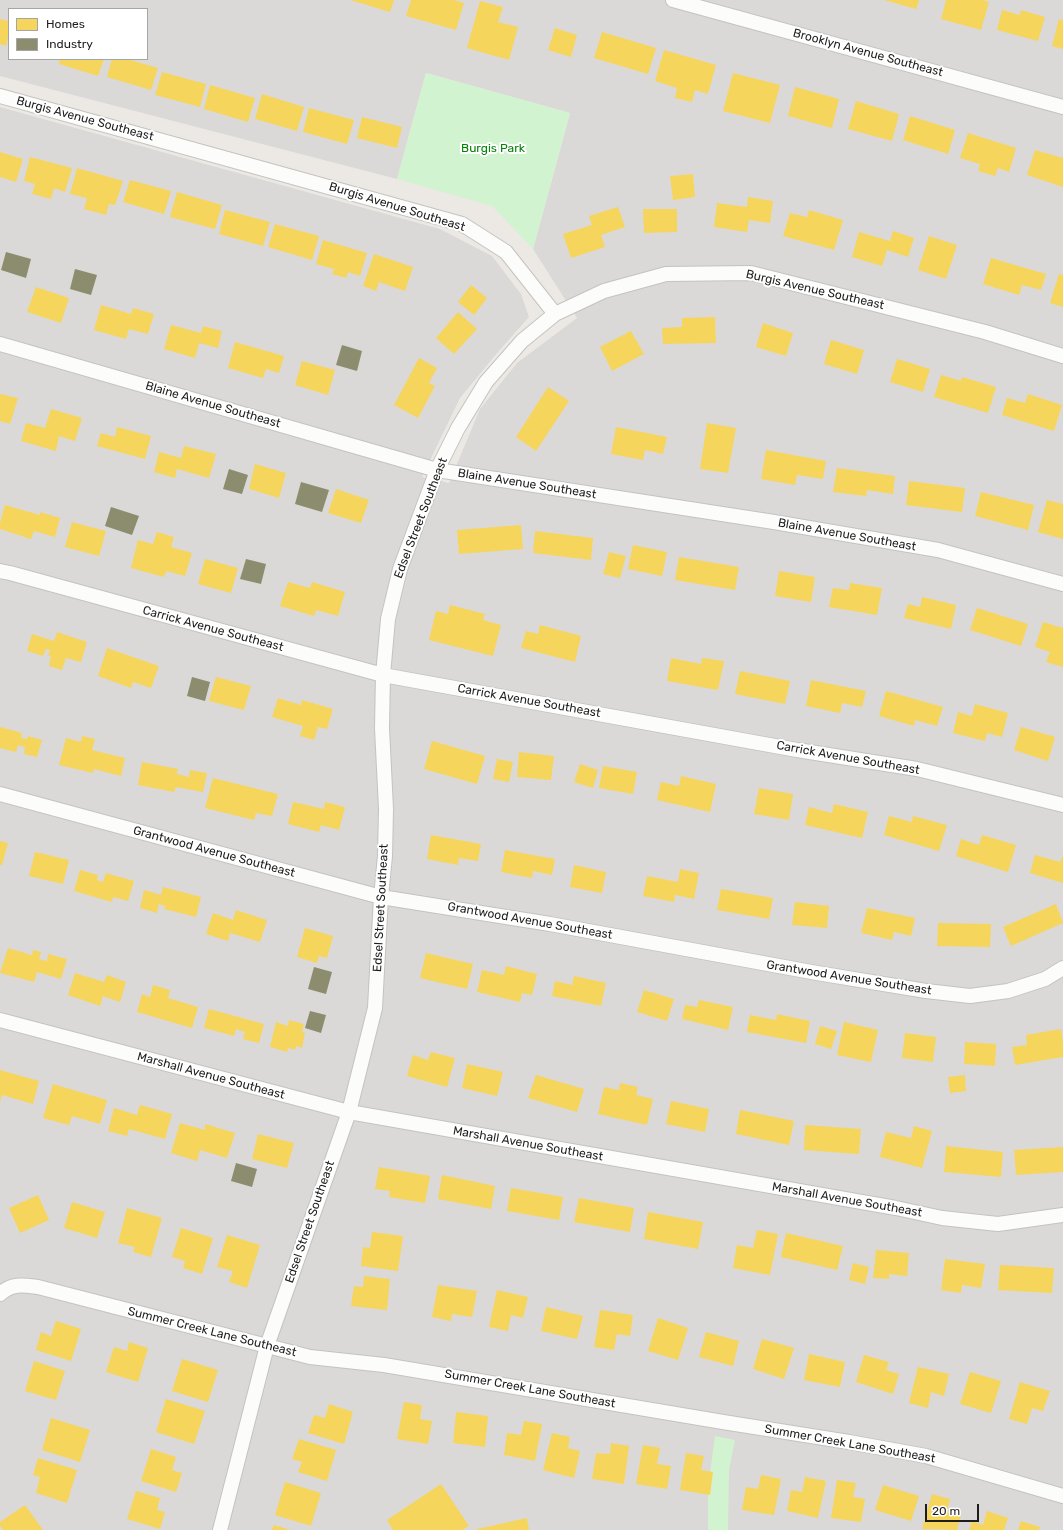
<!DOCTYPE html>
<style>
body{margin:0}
#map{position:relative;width:1063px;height:1530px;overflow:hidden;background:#ece9e5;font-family:Rubik,sans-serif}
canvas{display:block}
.legend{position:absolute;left:8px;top:8px;width:140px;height:52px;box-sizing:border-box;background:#fff;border:1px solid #a5a5a5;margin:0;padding:5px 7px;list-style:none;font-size:12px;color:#1d1d1d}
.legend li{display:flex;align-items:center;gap:8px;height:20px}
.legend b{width:20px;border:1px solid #a5a5a5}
.scale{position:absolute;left:925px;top:1504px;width:54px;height:18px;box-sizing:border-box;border:2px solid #1d1d1d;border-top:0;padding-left:5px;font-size:12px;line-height:14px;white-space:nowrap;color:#1d1d1d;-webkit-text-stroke:3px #fff;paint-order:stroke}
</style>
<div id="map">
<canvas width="1063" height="1530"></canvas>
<ul class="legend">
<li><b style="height:11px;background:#f6d55c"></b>Homes</li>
<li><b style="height:11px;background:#8c8c6e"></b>Industry</li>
</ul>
<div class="scale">20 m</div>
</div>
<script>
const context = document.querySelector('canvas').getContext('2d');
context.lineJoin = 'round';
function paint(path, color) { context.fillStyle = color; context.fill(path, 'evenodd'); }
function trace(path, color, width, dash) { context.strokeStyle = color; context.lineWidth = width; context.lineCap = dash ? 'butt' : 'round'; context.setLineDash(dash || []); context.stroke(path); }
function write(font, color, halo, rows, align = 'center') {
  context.font = font + ' Rubik,sans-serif'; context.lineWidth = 4; context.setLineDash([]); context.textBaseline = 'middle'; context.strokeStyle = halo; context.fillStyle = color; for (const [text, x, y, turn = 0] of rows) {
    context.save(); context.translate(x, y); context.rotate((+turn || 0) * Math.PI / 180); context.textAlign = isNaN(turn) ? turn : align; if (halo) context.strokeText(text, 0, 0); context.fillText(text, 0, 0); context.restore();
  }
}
const residential = new Path2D(`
 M0,0h1063v1530h-1063v-1423l440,122 52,27 29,38 8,23 -31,35 -38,46 -38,79 27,6 31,-74 37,-46 60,-45 -44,-69 37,-136 -144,-40 -29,106 -397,-103zM9,9h138v50h-138z`);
const park = new Path2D(`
 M426,73l144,40 -37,136 -41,-43 -95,-27z
 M715,1436l20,4 -6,30 -1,60h-20v-42z`);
const homes = new Path2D(`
 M350,0h44l-4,12z
 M411,0h43l10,3 -8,27 -50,-14z
 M884,0h35l-3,9z
 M946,0h37l6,2 -8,28 -40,-11z
 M480,1l23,6 -5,15 20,5 -9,33 -42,-12z
 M1002,10l18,5 1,-5 24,7 -7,24 -41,-11z
 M0,19l9,2v13l-3,12 -6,-2z
 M1059,19l4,1v29l-11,-3z
 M555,28l22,7 -6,22 -23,-7z
 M602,32l54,16 -8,26 -54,-16z
 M664,50l52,15 -8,29 -13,-4 -3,12 -17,-4 2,-10 -22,-7z
 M60,59h44l-6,17 -39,-12z
 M112,59h15l31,9 -7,22 -44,-13z
 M162,72l44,12 -6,23 -45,-12z
 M733,73l47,12 -10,38 -47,-12z
 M210,85l45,13 -7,24 -44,-13z
 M795,87l44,12 -7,29 -44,-12z
 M262,94l42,13 -7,24 -42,-12z
 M856,101l43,13 -7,27 -44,-12z
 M309,108l45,12 -7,24 -44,-12z
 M910,116l45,14 -7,24 -45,-14z
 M362,117l40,10 -5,21 -40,-10z
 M968,133l48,15 -7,24 -11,-4 -3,8 -17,-5 2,-7 -20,-6z
 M1035,150l28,8v29l-36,-12z
 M0,152l23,7 -7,23 -16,-5z
 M30,157l42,11 -7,24 -11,-4 -3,11 -19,-5 3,-10 -11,-3z
 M77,168l46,13 -8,24 -6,-1 -3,11 -22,-6 3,-11 -17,-4z
 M693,174l2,23 -22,3 -3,-24z
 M130,180l41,11 -7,23 -41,-12z
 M177,192l45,13 -7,24 -45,-12z
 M748,197l25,4 -3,22 -21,-3 -2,12 -33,-5 3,-24 30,4z
 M618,207l7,20 -24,8 4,12 -34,11 -8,-24 29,-9 -3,-9z
 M643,209h34v23l-33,1z
 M225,210l45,12 -7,24 -44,-12z
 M809,210l34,10 -9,30 -51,-14 7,-23 17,4z
 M275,224l44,12 -7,24 -44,-13z
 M893,231l21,7 -6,19 -21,-7 -5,16 -30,-9 7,-25 31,9z
 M929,236l28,9 -11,34 -28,-9z
 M323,240l44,13 -7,23 -12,-4 -2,6 -14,-4 2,-5 -18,-5z
 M374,254l39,13 -8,24 -26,-9 -3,9 -13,-5z
 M991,258l55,16 -5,16 -19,-5 -3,10 -36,-11z
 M1059,274l4,1v32l-13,-4z
 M471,285l16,13 -13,17 -16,-13z
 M36,287l33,11 -8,25 -34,-11z
 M101,305l30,9 2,-6 21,6 -6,20 -19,-5 -3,10 -32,-9z
 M458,312l19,17 -23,25 -18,-16z
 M715,317l1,26 -53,1 -1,-16 20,-1v-9z
 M763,323l30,10 -7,23 -30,-9z
 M171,325l30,8 2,-7 19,5 -4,17 -19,-5 -4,15 -31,-9z
 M631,331l13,23 -32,17 -12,-24z
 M831,340l33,10 -7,24 -33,-10z
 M235,342l49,14 -5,17 -13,-4 -3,9 -35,-10z
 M419,358l18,10 -8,15 6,3 -17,32 -24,-13z
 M897,359l33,10 -7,23 -33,-10z
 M302,361l33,9 -7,25 -33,-10z
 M941,375l20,6 1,-4 34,10 -8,26 -54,-16z
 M548,387l21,14 -33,50 -20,-14z
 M0,394l18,4 -8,26 -10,-3z
 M1028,394l34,11 -8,26 -52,-16 5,-17 18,5z
 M51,409l31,9 -7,23 -16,-5 -3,15 -35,-10 5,-18 19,5z
 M707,423l29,5 -8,45 -28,-4z
 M117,427l34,9 -6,23 -48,-13 4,-13 14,4z
 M616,427l51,10 -4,17 -18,-4 -2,10 -32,-6z
 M184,446l32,8 -7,24 -32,-9 -2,9 -21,-6 5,-20 22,6z
 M766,450l60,11 -3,18 -26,-4 -2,10 -34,-6z
 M255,464l31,9 -7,25 -30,-9z
 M837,468l58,8 -2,18 -26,-4 -1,6 -33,-4z
 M909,481l56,7 -3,24 -56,-7z
 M336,489l33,11 -8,23 -33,-10z
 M981,492l53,13 -6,25 -53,-14z
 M1047,500l16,4v35l-25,-7z
 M5,505l35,10v-3l20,6 -5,19 -21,-6 -3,8 -31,-10v-6z
 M72,522l34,9 -7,25 -34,-9z
 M521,525l2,24 -64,5 -2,-24z
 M535,531l58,7 -2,22 -58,-7z
 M157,532l17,5 -3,10 21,6 -7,23 -19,-5 -2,6 -33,-9 7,-28 15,4z
 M633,545l34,7 -5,24 -34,-7z
 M609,552l17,4 -6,22 -17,-4z
 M679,557l60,10 -4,23 -60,-10z
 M205,559l33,9 -7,25 -33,-9z
 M779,571l36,6 -4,25 -36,-6z
 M288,582l22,6 2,-6 33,10 -7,24 -22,-6 -2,6 -34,-10z
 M850,583l32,5 -5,27 -48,-8 4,-19 16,2z
 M922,597l34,8 -5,24 -47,-11 4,-14 12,3z
 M450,605l35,9 -2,6 18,5 -8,31 -64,-16 7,-29 12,3z
 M977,608l51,16 -7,22 -51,-16z
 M1043,622l20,6v39l-17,-5 4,-10 -15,-5z
 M540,625l41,11 -6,26 -54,-14 5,-17 12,3z
 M57,632l30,10 -6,20 -15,-4 -4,12 -13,-4 2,-10 -3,-1 2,-5 -4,-1 -3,7 -16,-5 5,-17 22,7z
 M107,648l52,18 -8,22 -18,-6 -2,6 -33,-12z
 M671,658l30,6 1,-6 22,3 -6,29 -51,-9z
 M740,671l50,10 -5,23 -50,-10z
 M216,677l35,9 -7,24 -35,-9z
 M811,680l55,11 -4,16 -20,-4 -2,10 -34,-7z
 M886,691l57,16 -6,19 -22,-6 -1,6 -35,-10z
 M278,698l23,7 1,-5 31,9 -6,20 -9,-2 -4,13 -14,-4 3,-10 -31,-9z
 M975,704l33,9 -6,24 -15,-4 -2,8 -32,-8 5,-21 14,4z
 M0,727l22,6 -1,5 6,1 1,-3 14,4 -5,17 -13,-3 1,-7 -7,-2 -2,7 -16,-4z
 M1021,727l34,10 -7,24 -34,-11z
 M82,736l13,3 -3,11 33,8 -4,18 -27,-7 -1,4 -34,-8 7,-27 15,4z
 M432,741l53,15 -8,28 -53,-15z
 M519,752l35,4 -3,24 -34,-3z
 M497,759l16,3 -4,20 -16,-3z
 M142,762l36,7 -1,5 12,3 1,-7 17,3 -4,19 -27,-5 -2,5 -36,-7z
 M580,764l18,6 -5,18 -19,-6z
 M603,766l34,6 -4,22 -34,-6z
 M681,776l35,8 -6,28 -53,-12 4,-18 18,4z
 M213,778l65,16 -6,22 -16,-3 -2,7 -49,-12z
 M759,788l34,6 -4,26 -35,-6z
 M293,802l31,7 1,-7 20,5 -6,23 -18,-5 -2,7 -31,-8z
 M834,804l34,8 -6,26 -57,-13 4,-18 23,6z
 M889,816l23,6 1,-6 34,9 -8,26 -55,-16z
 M431,835l50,9 -3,17 -19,-3 -1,7 -31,-6z
 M982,835l34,10 -8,27 -52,-16 5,-17 18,6z
 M0,841l8,2 -6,22h-2z
 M505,850l50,9 -3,16 -19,-4 -1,7 -31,-6z
 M35,852l34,8 -6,24 -34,-8z
 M1035,855l25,7 3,-7v28l-33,-10z
 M574,865l32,7 -4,21 -32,-6z
 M680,869l19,4 -5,26 -19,-4 -1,7 -31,-6 4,-20 31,6z
 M80,870l18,5 -1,5 6,2 3,-9 28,8 -6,20 -15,-4 -1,5 -38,-11z
 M163,887l38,10 -5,20 -32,-8 1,-3 -6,-2 -2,9 -17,-5 4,-18 17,5z
 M721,889l52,9 -4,21 -52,-9z
 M795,902l34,4 -2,22 -35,-3z
 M1056,904l7,19 -52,23 -8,-19z
 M867,908l48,10 -4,18 -17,-4 -2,8 -31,-7z
 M236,910l31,10 -7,22 -30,-9 -2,8 -22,-7 7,-21 20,7z
 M938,923l53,1 -1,23 -53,-1z
 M305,928l28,8 -6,22 -8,-2 -2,7 -20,-6z
 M8,948l24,7 1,-5 8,2 -2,7 8,2 1,-7 19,5 -6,20 -24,-7 -3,10 -34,-9z
 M426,953l47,11 -6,25 -47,-11z
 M506,966l31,8 -5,21 -10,-2 -2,9 -43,-10 5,-22 22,5z
 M75,973l29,9 3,-7 19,7 -6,20 -17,-6 -3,10 -32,-11z
 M574,976l32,7 -5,23 -49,-10 3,-15 17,4z
 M153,985l17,5 -2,8 30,9 -6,21 -55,-16 5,-18 8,3z
 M644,990l30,9 -7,22 -30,-9z
 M699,1000l34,7 -5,23 -46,-11 3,-14 12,2z
 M209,1009l55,15 -5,19 -16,-4 2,-7 -9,-3 -2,7 -30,-8z
 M777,1014l33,7 -4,22 -59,-11 3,-17 26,5z
 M289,1020l15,4 -2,8 3,1 -3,15 -6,-2 -1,4 -7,-2 -1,4 -17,-5 6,-25 12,4z
 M844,1022l34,8 -7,32 -34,-7z
 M820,1026l17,5 -6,18 -16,-5z
 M1061,1029l2,14v14l-48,8 -3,-18 15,-2 -1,-10z
 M905,1033l31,4 -3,25 -31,-4z
 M965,1042l31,2 -1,22 -31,-2z
 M431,1052l24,6 -8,29 -40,-11 6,-21 15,5z
 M467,1064l36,8 -6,24 -35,-8z
 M0,1070l39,11 -6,23 -31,-9 -2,7z
 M536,1075l48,14 -7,23 -49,-14z
 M965,1075l1,16 -16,2 -2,-16z
 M620,1083l18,4 -2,8 17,4 -6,26 -49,-11 6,-27 15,3z
 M53,1084l54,16 -7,24 -28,-8 -3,9 -26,-7z
 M671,1101l38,8 -4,23 -39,-8z
 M140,1105l32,9 -7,25 -36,-10 -2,7 -19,-5 6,-23 23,7z
 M740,1110l54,11 -5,24 -53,-11z
 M180,1123l25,7v-6l30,9 -8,25 -27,-8 -3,11 -26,-8z
 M805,1125l56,4 -2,25 -55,-4z
 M914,1126l18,5 -10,37 -42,-11 6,-25 25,6z
 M258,1134l36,9 -7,25 -35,-9z
 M946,1146l57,6 -2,25 -57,-5z
 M1063,1147v25l-47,3 -2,-25z
 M379,1167l51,9 -5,27 -36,-6 1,-6 -15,-2z
 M442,1175l53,11 -4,23 -53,-10z
 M511,1188l52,9 -4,23 -52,-9z
 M38,1195l11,25 -29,13 -11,-25z
 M579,1198l55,10 -4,24 -56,-10z
 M72,1202l33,10 -8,26 -33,-10z
 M127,1208l35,10 -11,39 -18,-5 2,-5 -17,-4z
 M648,1212l55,10 -5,27 -54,-10z
 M181,1228l32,10 -11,36 -19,-6 2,-7 -13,-4z
 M757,1230l21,4 -8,41 -37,-7 4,-23 16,3z
 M372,1232l31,4 -5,35 -37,-5 2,-19 7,1z
 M786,1233l57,13 -6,24 -56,-13z
 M227,1235l33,10 -13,43 -18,-6 4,-11 -16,-4z
 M876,1250l33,3 -2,23 -18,-2v5l-16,-1z
 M945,1259l40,5 -4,24 -19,-3 -1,8 -20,-3z
 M853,1263l16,4 -4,17 -16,-4z
 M1000,1265l54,3 -2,25 -54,-3z
 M364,1276l26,3 -3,31 -36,-4 3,-20 9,1z
 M438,1285l39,6 -5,26 -20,-3 -1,7 -19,-4z
 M497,1290l31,7 -5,21 -12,-3 -3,16 -19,-4z
 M546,1307l37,9 -6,23 -36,-8z
 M600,1310l33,5 -3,21 -13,-2 -3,16 -20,-3z
 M658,1318l30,10 -10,32 -30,-9z
 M56,1321l25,8 -10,32 -35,-11 5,-18 10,4z
 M706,1332l33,9 -6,25 -34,-9z
 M762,1339l32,9 -10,31 -31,-10z
 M129,1342l19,6 -10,34 -32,-10 8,-25 13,4z
 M809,1354l36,8 -5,25 -36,-7z
 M864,1355l25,7 -3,8 13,4 -6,20 -37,-12z
 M182,1359l36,11 -10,32 -36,-11z
 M34,1361l31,10 -9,29 -31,-9z
 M918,1367l31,7 -5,22 -13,-4 -3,16 -19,-5z
 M970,1372l31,9 -10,32 -31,-9z
 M1020,1382l30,9 -7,20 -11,-3 -5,16 -18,-5z
 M166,1399l39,12 -11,33 -38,-12z
 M404,1402l18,3 -2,14 12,2 -4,23 -31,-5z
 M329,1404l24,8 -9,32 -36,-11 6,-18 11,3z
 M456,1412l32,4 -3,31 -32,-4z
 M51,1418l39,12 -10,32 -38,-12z
 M524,1421l18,3 -7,37 -31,-6 3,-22 14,2z
 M552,1433l18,4 -2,11 12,3 -6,27 -31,-8z
 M299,1439l37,11 -9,31 -29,-9 4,-10 -10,-3z
 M611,1443l18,3 -5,38 -32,-5 4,-26 14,1z
 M643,1445l17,3 -3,16 14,2 -4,23 -31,-5z
 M151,1449l25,8 -4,13 10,3 -6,19 -35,-11z
 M686,1453l18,3 -3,14 12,2 -3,23 -30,-5z
 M38,1458l39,12 -10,33 -31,-10 4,-16 -7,-2z
 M761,1475l20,4 -7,36 -32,-5 4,-23 12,2z
 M805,1477l21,4 -8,37 -31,-7 4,-21 11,2z
 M837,1480l19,3 -3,14 12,2 -4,23 -30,-4z
 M285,1482l36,11 -10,33 -36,-11z
 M441,1484l28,42 -7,4h-69l-6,-10z
 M883,1485l36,11 -8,25 -36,-11z
 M136,1491l24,7 -3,12 8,2 -5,17 -33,-10z
 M932,1494l18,5 -3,12 14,4 -4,15 -35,-1z
 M25,1505l18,25h-40l-3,-4v-4z
 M987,1511l21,7 -4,12h-35l3,-9 11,4z
 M527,1518l2,12h-52v-1z
 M1021,1521l19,6 -1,3h-21z
 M274,1525l16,5h-18z`);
const industry = new Path2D(`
 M6,252l25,7 -5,19 -25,-8z
 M75,269l22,6 -6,20 -21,-6z
 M342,345l20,6 -5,20 -21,-6z
 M229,469l19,6 -6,19 -19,-5z
 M301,482l28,8 -7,22 -27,-8z
 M111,507l28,9 -7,19 -27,-9z
 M246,559l20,5 -5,20 -21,-5z
 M192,677l18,5 -5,19 -18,-5z
 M314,967l18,5 -6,22 -18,-5z
 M310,1011l16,4 -5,18 -16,-5z
 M236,1163l21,6 -5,18 -21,-6z`);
const street = new Path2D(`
 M673,0l390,107
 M0,96l462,128 44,28 49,62
 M0,344l437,126 337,52 164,28 125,34
 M0,571l10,2 373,102 414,75 120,19 146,36
 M0,794l381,103 169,27 267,49 109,18 44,5 38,-5 37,-12 18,-11
 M0,1020l349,92 547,96 46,10 56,6 65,-9
 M0,1294c12,-11 23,-9 38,-7l272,70 74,8 339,57 126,20 77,14 137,40
 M220,1530l47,-184 82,-234 26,-104 6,-111 4,-41 1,-47 -4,-81 1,-53 5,-56 12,-50 37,-99 21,-42 28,-46 36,-41 33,-27 49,-23 62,-17 85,-1 234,59 78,24`);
const streetNames = [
 ["Brooklyn Avenue Southeast",868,53,15],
 ["Burgis Avenue Southeast",85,119,15],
 ["Burgis Avenue Southeast",397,207,17],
 ["Burgis Avenue Southeast",815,290,13],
 ["Blaine Avenue Southeast",213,405,16],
 ["Blaine Avenue Southeast",527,484,9],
 ["Edsel Street Southeast",421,518,-69],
 ["Blaine Avenue Southeast",847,535,10],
 ["Carrick Avenue Southeast",213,629,15],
 ["Carrick Avenue Southeast",529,701,10],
 ["Carrick Avenue Southeast",848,758,10],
 ["Grantwood Avenue Southeast",214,852,15],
 ["Edsel Street Southeast",381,908,-87],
 ["Grantwood Avenue Southeast",530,921,10],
 ["Grantwood Avenue Southeast",849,978,9],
 ["Marshall Avenue Southeast",211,1076,15],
 ["Marshall Avenue Southeast",528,1144,10],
 ["Marshall Avenue Southeast",847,1200,10],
 ["Edsel Street Southeast",310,1222,-71],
 ["Summer Creek Lane Southeast",212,1332,14],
 ["Summer Creek Lane Southeast",530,1389,10],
 ["Summer Creek Lane Southeast",850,1444,10]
];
const parkNames = [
 ["Burgis Park",493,149]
];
paint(residential, '#dbd9d7');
paint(park, '#d2f3d0');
paint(homes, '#f6d55c');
paint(industry, '#8c8c6e');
trace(street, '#c4c3c1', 16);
trace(street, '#fcfcfb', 14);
write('12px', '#1d1d1d', '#fff', streetNames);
write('12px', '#068009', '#fff', parkNames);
</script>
